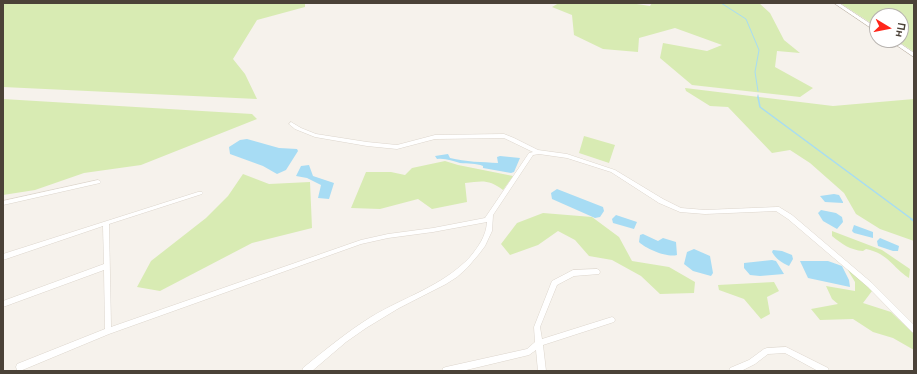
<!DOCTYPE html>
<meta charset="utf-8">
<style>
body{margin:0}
#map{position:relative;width:917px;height:374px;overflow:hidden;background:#f6f2ec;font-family:Overpass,sans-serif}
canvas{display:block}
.frame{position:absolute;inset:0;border:4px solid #4b4238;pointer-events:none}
.north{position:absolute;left:869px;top:8px;width:40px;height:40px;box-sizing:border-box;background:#fff;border:1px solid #b7b3af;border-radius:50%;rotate:100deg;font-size:11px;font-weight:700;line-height:16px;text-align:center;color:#4b4238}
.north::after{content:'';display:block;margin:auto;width:14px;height:18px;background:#ff261a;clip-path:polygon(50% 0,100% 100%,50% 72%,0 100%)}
</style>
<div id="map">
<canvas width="917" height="374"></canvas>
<div class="frame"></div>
<div class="north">Пн</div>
</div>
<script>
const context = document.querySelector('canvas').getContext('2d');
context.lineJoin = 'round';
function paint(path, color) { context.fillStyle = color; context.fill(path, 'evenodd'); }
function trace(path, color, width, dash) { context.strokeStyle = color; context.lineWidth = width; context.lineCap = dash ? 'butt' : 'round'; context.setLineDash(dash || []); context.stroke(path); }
const green = new Path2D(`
 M3,3h302v4l-48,13 -24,39 12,15 12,25 -254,-12z
 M559,3h71l20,3 2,-3h107l11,10 14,27 16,13 -23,-2 -2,16 38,21 -13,9 -108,-12 -32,-27 3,-15 44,8 15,-6 -47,-17 -36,10 -1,14 -35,-3 -29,-14 -2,-20 -20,-8z
 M840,3h74v49l-18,-12h5v-24h-24v11z
 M685,88l148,18 81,-7v142l-34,-12 -24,-15 -12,-21 -34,-30 -20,-13 -18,3 -44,-46 -18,-1 -24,-15z
 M3,99l249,15 5,5 -116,46 -57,8 -49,17 -32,5z
 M584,136l31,9 -6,18 -30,-10z
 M445,161l13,4 55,11 -10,14c-14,-11 -21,-9 -38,-7l2,19 -35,7 -14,-10 -38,10 -29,-1 15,-36h25l14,3 7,-7z
 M243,174l26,10 41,-2 2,46 -60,15 -92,48 -23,-4 14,-26 55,-43 22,-22z
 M543,213l49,4 27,20 13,24 37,6 26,15 -1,11 -34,1 -19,-18 -29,-16 -23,-4 -14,-16 -17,-9 -20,14 -28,10 -9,-11 16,-21z
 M832,231l50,19 28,19 -1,9c-17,-11 -20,-24 -43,-29l-3,2c-13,-1 -21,-7 -31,-15z
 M846,267l26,24 -9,12 28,9 23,22v16l-21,-12 -20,-6 -20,-13 -33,1 -9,-11 27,-5 -6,-5 -6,-13 29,5v-9z
 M774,282l5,9 -12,6 3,17 -9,5 -17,-20 -25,-9 -1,-5z`);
const water = new Path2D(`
 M247,139l32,9 18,1 1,2 -12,19 -9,4 -14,-8 -33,-12 -1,-7 11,-7z
 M448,154l2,4c16,4 32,4 48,5l-1,-6 3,-1 20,2 -6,14 -3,1 -28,-5v-2c-7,-3 -15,-2 -23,-3 -8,-2 -14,-5 -23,-4l-2,-3z
 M309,165l4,11 21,7 -5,16 -11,-1 3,-13 -14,-7 -11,-2 5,-10z
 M557,189l46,18 1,4 -4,6 -5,1 -43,-19 -1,-6z
 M834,194l5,1 4,7v1l-18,-1 -5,-6z
 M821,210l15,3 6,4 1,5 -6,7 -14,-8 -5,-8z
 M616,215l21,7 -3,7 -21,-6 -1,-4z
 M854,225l19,7v6l-19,-5 -2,-2z
 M643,234l15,7 5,-3 13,4 1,13c-9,3 -31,-6 -38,-13l1,-7z
 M880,238l19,8 -1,5h-5l-15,-5 -1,-5z
 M694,249l16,7 3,17 -2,3 -18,-5 -9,-7 3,-12z
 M773,250l9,1 10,4 1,4 -4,7c-7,-3 -13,-7 -17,-14z
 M772,260l4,1 8,13 -24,2 -10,-1 -6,-7v-5z
 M800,261h28l14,5 7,14 1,7 -42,-9z`);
const streamFar2 = new Path2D(`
 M721,3l25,16 13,31 -4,22 3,19
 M758,95v3`);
const streamFar1 = new Path2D(`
 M758,97l2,10 153,113`);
const stream = new Path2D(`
 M911,219l3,2`);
const minor = new Path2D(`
 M291,122l10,6 15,6 51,8 30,3 38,-10 69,-1 10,4 24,12 29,4 48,16 48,29 18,9 24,2 72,-3h2l13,8 80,68 42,42v8l-2,-1 -44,-45 -80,-68 -12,-8 -71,3 -25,-2 -21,-9 -48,-31 -44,-14 -28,-4 -6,1 -40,60 -1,16 -7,15 -6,8 -12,14 -10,9 -11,7 -47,24 -33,20 -20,14 -34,29h-10l1,-3c22,-18 44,-36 68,-51 33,-20 72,-31 99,-60 9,-11 16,-21 17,-35l-54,10 -45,6 -27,6 -252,90 -89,37 -3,-1 -1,-3 1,-3 88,-35 -1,-59 -101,37v-6l101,-37 -1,-38 -100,34v-6l195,-62h4l1,1 -1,1 -93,30 2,103 250,-87 27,-6 45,-6 52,-10 44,-65 4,-1 -29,-14 -69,1 -38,10 -30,-3 -52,-9 -20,-8 -6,-5z
 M98,180l2,1 1,1 -1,1 -97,22v-4z
 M597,269l2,1 1,2 -1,2 -25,2 -17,9 -17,42 2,12 70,-22 2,1 1,2 -1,2 -71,23 3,26h-8l-2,-21 -7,5 -67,16h-20l1,-3 3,-1 81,-18 8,-7 -1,-15 18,-46 21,-11z
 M786,347l42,21 1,3h-11l-33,-18 -17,1 -13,10 -14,7h-12l1,-3 19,-8 15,-11 3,-1z`);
const tertiary = new Path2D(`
 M834,3h5l38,25v4z
 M889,40h6l19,13v4z`);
paint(green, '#d8ebb3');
paint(water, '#a7dcf4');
trace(streamFar2, '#a7dcf4', 1);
trace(streamFar1, '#a7dcf4', 1.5);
trace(stream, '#a7dcf4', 2);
trace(minor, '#c2b9ad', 0.5);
trace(tertiary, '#c2b9ad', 1);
paint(minor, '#fff');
paint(tertiary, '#fff');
</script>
